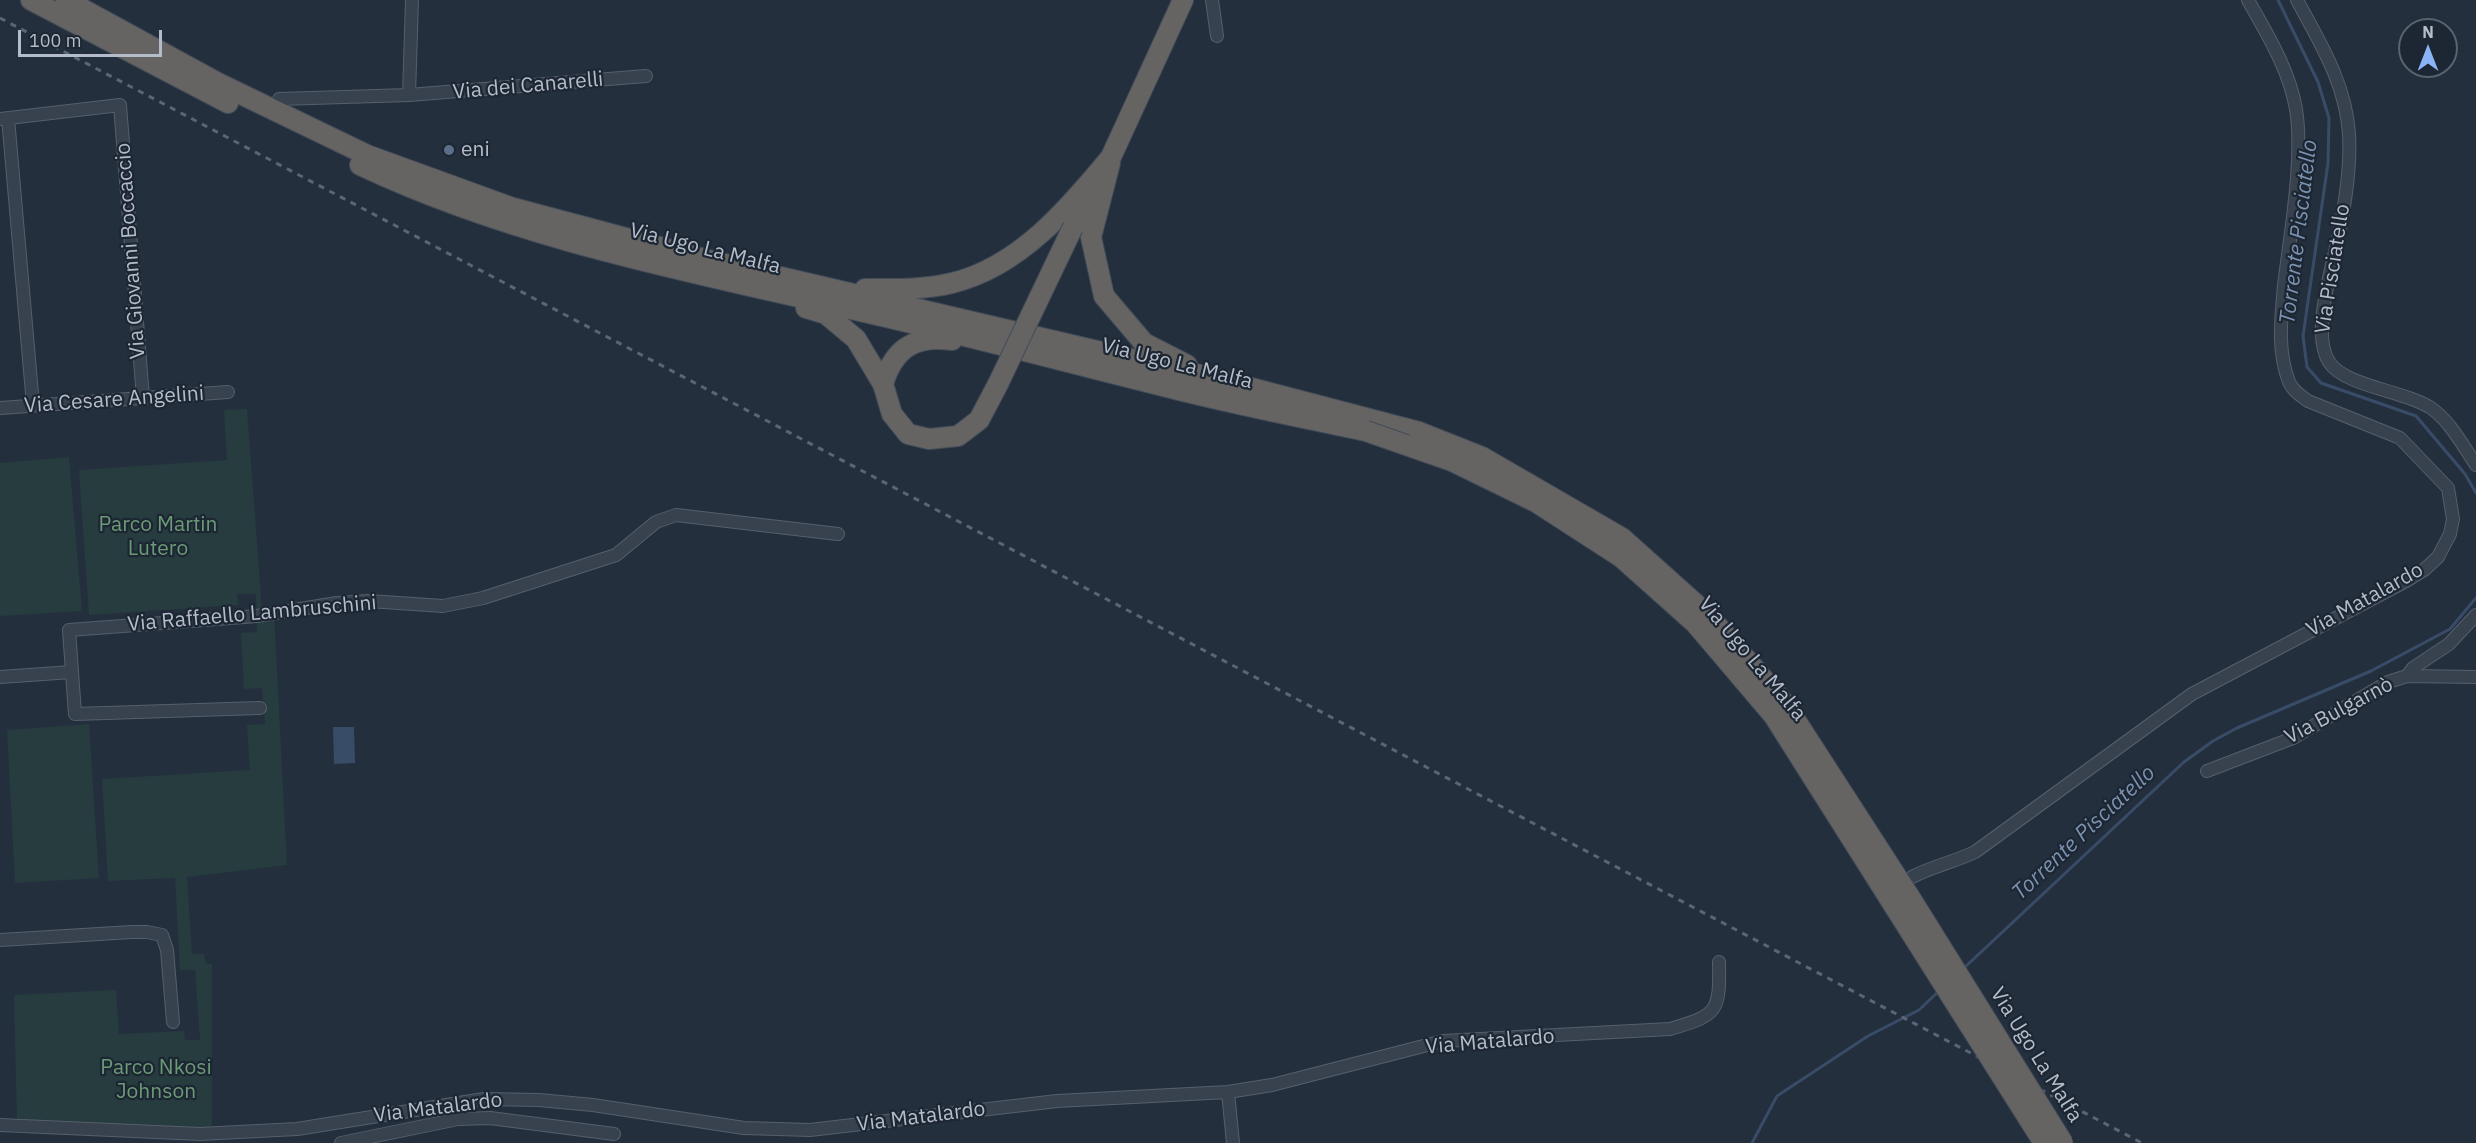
<!DOCTYPE html>
<meta charset="utf-8">
<style>
body{margin:0}
#map{position:relative;width:2476px;height:1143px;overflow:hidden;background:#242f3e;font-family:"IBM Plex Sans",sans-serif}
canvas{display:block}
.north{position:absolute;left:2398px;top:18px;width:60px;height:60px;box-sizing:border-box;background:#1d2633;border:2px solid #59626f;border-radius:50%;rotate:0deg;font-size:16px;font-weight:700;line-height:24px;text-align:center;color:#b4bcc9}
.north::after{content:'';display:block;margin:auto;width:21px;height:27px;background:#8ab4f8;clip-path:polygon(50% 0,100% 100%,50% 72%,0 100%)}
.scale{position:absolute;left:18px;top:30px;width:144px;height:27px;box-sizing:border-box;border:3px solid #b4bcc9;border-top:0;padding-left:8px;font-size:18px;line-height:21px;white-space:nowrap;color:#b4bcc9;-webkit-text-stroke:4px #1d2633;paint-order:stroke}
</style>
<div id="map">
<canvas width="2476" height="1143"></canvas>
<div class="north">N</div>
<div class="scale">100 m</div>
</div>
<script>
const context = document.querySelector('canvas').getContext('2d');
context.lineJoin = 'round';
function paint(path, color) { context.fillStyle = color; context.fill(path, 'evenodd'); }
function trace(path, color, width, dash) { context.strokeStyle = color; context.lineWidth = width; context.lineCap = dash ? 'butt' : 'round'; context.setLineDash(dash || []); context.stroke(path); }
function write(font, color, halo, rows, align = 'center') {
  context.font = font + ' "IBM Plex Sans",sans-serif'; context.lineWidth = 4.5; context.setLineDash([]); context.textBaseline = 'middle'; context.strokeStyle = halo; context.fillStyle = color; for (const [text, x, y, turn = 0] of rows) {
    context.save(); context.translate(x, y); context.rotate((+turn || 0) * Math.PI / 180); context.textAlign = isNaN(turn) ? turn : align; if (halo) context.strokeText(text, 0, 0); context.fillText(text, 0, 0); context.restore();
  }
}
const green = new Path2D(`
 M247,409l15,201 12,3 13,252 -100,12 5,77h12l2,10h6v159l-3,7 -192,-8 -3,-127 102,-5 3,44 65,-3 1,9h15l-5,-70h-15l-5,-92 -67,3 -6,-102 148,-9 -3,-45 18,-1 -3,-36 -18,1 -3,-56 16,-1 -1,-38h-19l1,11 -149,10 -10,-145 148,-10 -3,-50z
 M69,457l13,154 -82,5v-153z
 M89,724l10,154 -84,5 -8,-153z`);
const water = new Path2D(`
 M333,727h21l1,36 -21,1z`);
const stream = new Path2D(`
 M2278,0l40,82 11,36 -1,45 -25,173 4,31 14,16 95,33 49,58 11,19
 M1964,968l220,-206 29,-21 24,-13 134,-57 79,-42 26,-31
 M1752,1143l25,-47 91,-60 51,-26 20,-19`);
const minor = new Path2D(`
 M1212,0l5,36
 M2297,0c23,43 49,84 52,134 2,32 -3,64 -9,95 -6,34 -30,103 -11,133 15,24 76,29 102,46 19,13 32,38 45,57
 M409,95l3,-95
 M279,99l130,-4 237,-19
 M8,118l25,287
 M0,119l120,-14 23,293
 M0,408l228,-16
 M2407,676l6,-8 36,-24 27,-29
 M0,677l72,-5
 M260,708l-185,6 -6,-84 188,-14 80,-13 32,-2 74,5 40,-8 133,-43 40,-33 20,-7 162,19
 M2207,771l86,-33 95,-56 19,-6 69,1
 M1912,877c21,-11 42,-15 63,-25l217,-158 214,-113 18,-11 14,-13 12,-23 3,-15 -5,-31 -48,-50 -92,-37c-8,-6 -15,-10 -19,-19 -12,-31 -8,-64 -5,-96 6,-52 20,-126 12,-177 -7,-40 -29,-75 -48,-109
 M0,940l132,-8h15l15,3 5,15 6,72
 M1228,1092l5,51
 M0,1125l200,9 97,-5 187,-30 55,1 54,5 151,23 66,2 247,-29 171,-9 44,-7 171,-44 227,-12c48,-14 50,-17 49,-67
 M341,1143l117,-24 32,-1 124,16`);
const trunk = new Path2D(`
 M31,0l197,103
 M66,0l152,83 149,72 146,53 195,52 505,118 206,54
 M1110,163l-19,74 13,59 40,47 43,22
 M360,165c163,77 343,109 517,150 97,22 193,48 290,72 66,17 133,30 199,44
 M1073,227l38,-70 72,-157
 M865,289c28,0 59,1 87,-6 67,-16 117,-75 159,-126
 M806,308l20,6 30,25 27,45 9,30 16,20 21,5 29,-3 21,-16 19,-36
 M883,384c11,-36 32,-49 69,-44`);
const rail = new Path2D(`
 M0,18l2142,1125`);
const trunkBridge = new Path2D(`
 M998,384l75,-157
 M1366,431l86,30 84,41 85,55 74,66 79,93 270,427
 M1419,432l63,25 140,81 86,77 77,89 126,195 152,244`);
const markers = [
 [449,150,6,"#5c6f8a"]
];
const streetNames = [
 ["Via dei Canarelli",528,86,-5],
 ["Via Ugo La Malfa",705,249,14],
 ["Via Giovanni Boccaccio",131,251,-94],
 ["Via Pisciatello",2333,269,-81],
 ["Via Ugo La Malfa",1177,364,14],
 ["Via Cesare Angelini",114,400,-4],
 ["Via Matalardo",2365,600,-29],
 ["Via Raffaello Lambruschini",252,614,-5],
 ["Via Ugo La Malfa",1752,659,50],
 ["Via Bulgarnò",2339,711,-28],
 ["Via Matalardo",1490,1042,-5],
 ["Via Ugo La Malfa",2036,1055,58],
 ["Via Matalardo",438,1108,-7],
 ["Via Matalardo",921,1117,-7]
];
const poiNames = [
 ["eni",461,150]
];
const parkNames = [
 ["Parco Martin",158,525],
 ["Lutero",158,549],
 ["Parco Nkosi",156,1068],
 ["Johnson",156,1092]
];
const waterNames = [
 ["Torrente Pisciatello",2299,232,-83],
 ["Torrente Pisciatello",2084,833,-43]
];
paint(green, '#263c3f');
paint(water, '#394c67');
trace(stream, '#394c67', 3);
trace(minor, '#565f6c', 14);
trace(trunk, '#434c59', 22);
trace(minor, '#38414e', 12);
trace(trunk, '#656462', 20);
trace(rail, '#5a6575', 3, [6, 6]);
trace(trunkBridge, '#434c59', 22, []);
trace(trunkBridge, '#656462', 20);
for (const [x, y, r, color] of markers) { const dot = new Path2D(); dot.arc(x, y, r, 0, 2 * Math.PI); context.fillStyle = color; context.fill(dot); trace(dot, '#1d2633', 2); }
write('21px', '#b4bcc9', '#1d2633', streetNames);
write('21px', '#b4bcc9', '#1d2633', poiNames, 'left');
write('21px', '#6b9a76', '#1d2633', parkNames);
write('italic 22px', '#7c92b1', '#1d2633', waterNames);
</script>
